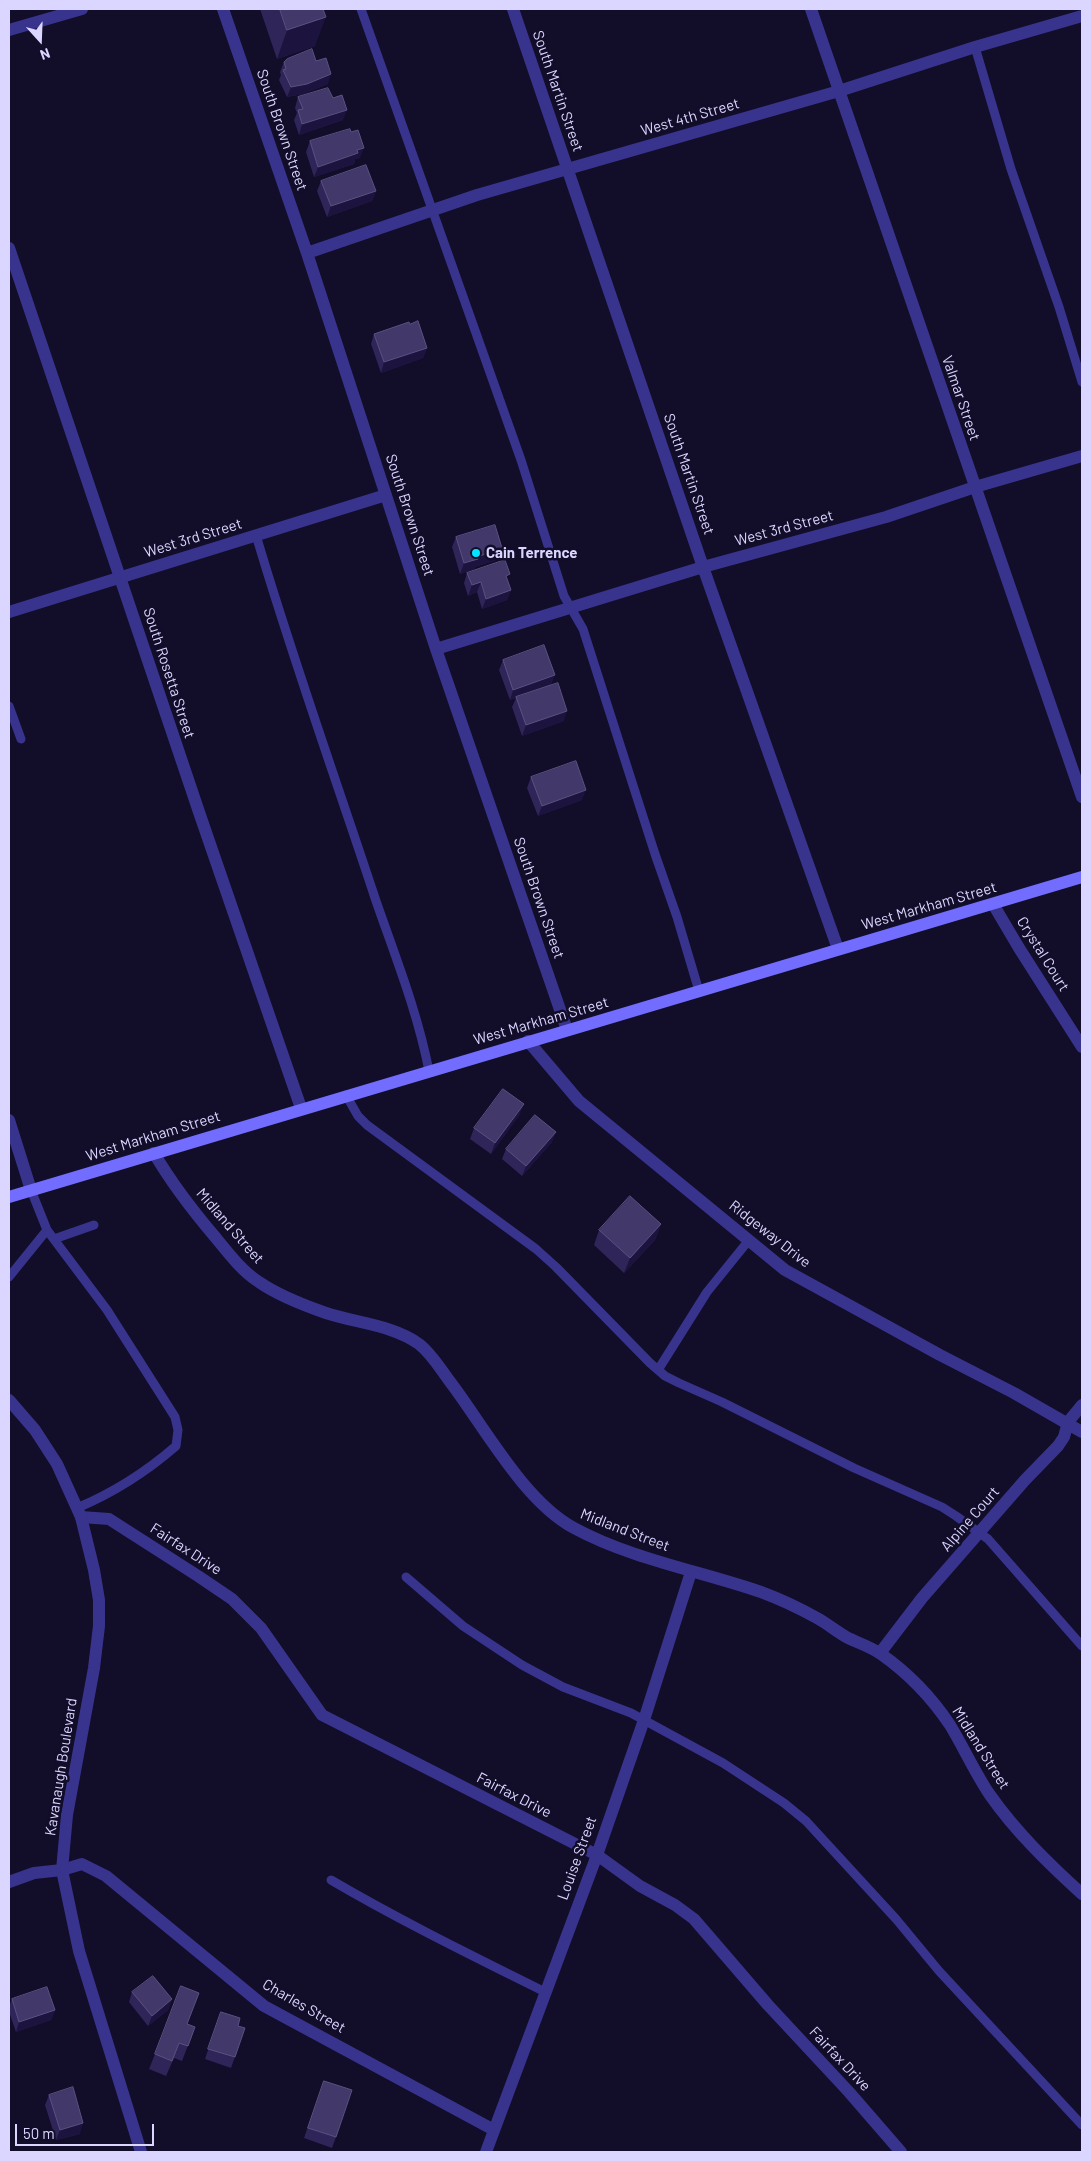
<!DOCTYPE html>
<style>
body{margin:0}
#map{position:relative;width:1091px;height:2161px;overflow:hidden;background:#120d29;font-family:Barlow,sans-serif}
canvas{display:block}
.frame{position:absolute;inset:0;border:10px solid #dbd6ff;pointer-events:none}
.north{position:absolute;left:15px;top:15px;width:50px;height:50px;-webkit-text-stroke:4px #120d29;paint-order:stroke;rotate:160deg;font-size:14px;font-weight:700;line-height:20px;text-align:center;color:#dbd6ff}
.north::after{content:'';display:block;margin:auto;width:18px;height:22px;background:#dbd6ff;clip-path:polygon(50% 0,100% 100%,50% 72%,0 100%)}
.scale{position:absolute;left:15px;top:2124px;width:139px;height:22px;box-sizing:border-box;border:2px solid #dbd6ff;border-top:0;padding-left:6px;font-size:15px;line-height:18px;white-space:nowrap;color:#dbd6ff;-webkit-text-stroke:4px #120d29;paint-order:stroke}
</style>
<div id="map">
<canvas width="1091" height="2161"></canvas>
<div class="frame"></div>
<div class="north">N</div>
<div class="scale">50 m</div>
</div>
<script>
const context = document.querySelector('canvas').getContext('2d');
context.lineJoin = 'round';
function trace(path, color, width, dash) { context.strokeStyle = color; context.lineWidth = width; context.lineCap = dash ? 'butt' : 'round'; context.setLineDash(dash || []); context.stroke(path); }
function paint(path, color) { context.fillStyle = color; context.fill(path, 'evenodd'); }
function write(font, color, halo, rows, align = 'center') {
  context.font = font + ' Barlow,sans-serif'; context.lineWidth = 5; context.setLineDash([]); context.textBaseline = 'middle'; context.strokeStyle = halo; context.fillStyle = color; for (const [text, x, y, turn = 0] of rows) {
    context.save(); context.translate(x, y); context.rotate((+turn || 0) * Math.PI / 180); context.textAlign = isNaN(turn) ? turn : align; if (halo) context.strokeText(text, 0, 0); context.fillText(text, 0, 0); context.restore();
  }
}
const service = new Path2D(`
 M361,9l160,451 43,136 19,33 72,225 22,63 22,74
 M975,47l36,122 48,138 23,75
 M256,535c36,122 79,242 119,363 20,58 42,112 54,173
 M9,706l12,33
 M346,1095l12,21 9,9 169,124 20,18 94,96 15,13 14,7 43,19 132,66 88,39 14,9 32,23 94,107
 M47,1230l60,80 68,107 3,13 -2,16c-30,26 -63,47 -99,62
 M54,1239l40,-14
 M9,1277l38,-47 -16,-40
 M658,1370l49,-78 42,-52
 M406,1577l57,49 59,39 41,22 68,26 92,50 61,40 22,18 90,98 43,52 143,154
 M331,1880c70,41 142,76 214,112`);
const minor = new Path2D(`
 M223,9l84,244 129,396 131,381
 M513,9l190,558 135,382
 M811,9l271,788
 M9,30l73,-21
 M9,248l191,567 101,293
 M307,253l170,-58 362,-104 136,-44 107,-31
 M9,612l377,-117
 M436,649l267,-82 183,-50 89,-30 107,-31
 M993,904l26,44 63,99
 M528,1041l51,60 206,169 155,85 74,38 68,39
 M9,1120l22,70
 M154,1153c18,31 39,58 62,85 13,16 26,33 43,44 20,14 44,23 67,31 30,10 67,12 93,31 13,10 22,26 32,39 34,45 73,118 123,145 57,31 126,43 187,64 19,7 38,16 56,26 11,6 20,14 31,20 11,5 23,9 33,16 27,19 51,44 69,71 14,23 25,48 40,70 26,37 59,69 92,99
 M81,1517l28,2 89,57 34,23 29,29 61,87 275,140 43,31 35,19 19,14 74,86 81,87 52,60
 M880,1653l42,-55 103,-118 33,-34 6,-9 4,-15 14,-17
 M9,1882l25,-9 28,-3 20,-6 24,12 158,130 230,124
 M486,2152l111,-297 47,-135 47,-148`);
const tertiary = new Path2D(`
 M9,1400l26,30 22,34 24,53 13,53 5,30v26l-5,42 -27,147 -5,55 17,81 62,201`);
const secondary = new Path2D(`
 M9,1197l1073,-320`);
const wall = new Path2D(`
 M260,9h63l-8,37 -38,13z
 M316,61l12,23 -25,10 -16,3 -8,-17 2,-5 -1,-3 4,-10z
 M298,97l45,23 -44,15 -5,-15 3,-7 -2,-5z
 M310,141l50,17 -5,1 -1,5 -40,13 -8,-25z
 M321,181l55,10 -4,10 -45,16 -10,-26z
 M410,324l17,24 -4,10 -42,15 -10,-29 3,-10z
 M456,537l43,22 -24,8 -1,2 -14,5 -8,-27z
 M467,573l41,8 3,9 -4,10 -25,9 -5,-17 -9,4 -4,-13z
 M503,660l48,25 13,36 -42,15 -10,-29 4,-9 -6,2 -11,-30z
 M531,777l51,23 -44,16 -11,-28z
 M520,1114l-29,40 -21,-15 4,-11z
 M552,1142l-30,34 -20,-17 4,-10z
 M661,1224l-6,16 -31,33 -30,-28 5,-15z
 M132,1992l40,7 -4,11 -20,16 -19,-24z
 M12,1999l43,11 -4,10 -35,12 -7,-20v-5z
 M221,2012l17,14 7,2 -14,40 -26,-9z
 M188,2024l7,3 -13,34 -8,-3 -8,18 -17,-7 6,-15z
 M324,2081l12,56 -4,11 -28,-10z
 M49,2095l31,39 -24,6 -11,-35z`);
const shadedWall = new Path2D(`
 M326,17l-11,29 -38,13 10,-29z
 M331,74l-3,10 -25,10 -16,3 4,-10z
 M347,110l-4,10 -44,15 3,-11z
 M364,148l-4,10 -5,1 -1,5 -40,13 4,-10 39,-17z
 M376,191l-4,10 -45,16 4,-11z
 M427,348l-4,10 -42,15 3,-11z
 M502,548l-3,11 -24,8 -1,2 -14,5 4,-11 13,-6z
 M481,582l-4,10 -9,4 4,-11z
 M511,590l-4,10 -25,9 4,-10z
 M555,675l-4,10 -41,15 3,-10z
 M567,711l-3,10 -42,15 4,-11z
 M586,790l-4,10 -44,16 4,-10z
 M524,1104l-4,10 -29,40 4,-11z
 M556,1132l-4,10 -30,34 4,-10z
 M661,1224l-6,16 -31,33 6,-15z
 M172,1999l-4,11 -20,16 4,-10z
 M55,2010l-4,10 -35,12 3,-10z
 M83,2123l-3,11 -24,6 4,-10z`);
const building = new Path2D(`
 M280,9h43l3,8 -39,13z
 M312,49l4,12 10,-3 5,16 -24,10 -16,3 -8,-17 3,-1 -2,-7 3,-3z
 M328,88l5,10 9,-3 5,15 -45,14 -4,-14 5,-1 -5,-12z
 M350,129l1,3 7,-2 6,18 -7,2 1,3 -40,14 -8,-26z
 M366,165l10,26 -45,15 -10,-25z
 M418,321l9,27 -43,14 -10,-28 35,-12 1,2z
 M495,525l7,23 -25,9 1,2 -14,4 -8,-26z
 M505,560l5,14 -4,2 5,14 -25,9 -5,-17 -9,3 -5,-12z
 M544,645l11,30 -42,15 -10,-30z
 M558,683l9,28 -41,14 -10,-28z
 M576,761l10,29 -44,16 -11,-29z
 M503,1089l21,15 -29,39 -21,-15z
 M535,1115l21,17 -30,34 -20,-17z
 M630,1196l31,28 -31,34 -31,-28z
 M153,1976l19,23 -20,17 -20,-24z
 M181,1986l18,7 -12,31 8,3 -7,19 -9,-3 -7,18 -17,-7z
 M47,1987l8,23 -36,12 -7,-23z
 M221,2012l19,6 -2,8 7,2 -10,29 -27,-8z
 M324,2081l28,9 -16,47 -28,-9z
 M73,2087l10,36 -23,7 -11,-35z`);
const markers = [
 [476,553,5,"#02e4ff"]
];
const streetNames = [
 ["South Martin Street",558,91,71],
 ["West 4th Street",690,117,-16],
 ["South Brown Street",282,130,71],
 ["Valmar Street",961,398,71],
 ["South Martin Street",689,474,71],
 ["South Brown Street",410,515,72],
 ["West 3rd Street",784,528,-15],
 ["West 3rd Street",193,538,-17],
 ["South Rosetta Street",169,673,72],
 ["South Brown Street",539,898,71],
 ["West Markham Street",929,906,-16],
 ["Crystal Court",1043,954,58],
 ["West Markham Street",541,1021,-16],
 ["West Markham Street",153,1136,-17],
 ["Midland Street",230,1226,49],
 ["Ridgeway Drive",770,1234,38],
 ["Alpine Court",970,1519,-49],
 ["Midland Street",625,1530,21],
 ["Fairfax Drive",186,1549,33],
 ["Midland Street",981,1748,58],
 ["Kavanaugh Boulevard",61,1767,-81],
 ["Fairfax Drive",514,1795,27],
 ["Louise Street",577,1858,-70],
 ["Charles Street",304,2006,30],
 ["Fairfax Drive",840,2059,47]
];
const poiNames = [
 ["Cain Terrence",486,553]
];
trace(service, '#38348d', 9);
trace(minor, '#38348d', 12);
trace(tertiary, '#38348d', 12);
trace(secondary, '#726dff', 12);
paint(wall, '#302559');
paint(shadedWall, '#1c143e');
paint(building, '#42386a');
trace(building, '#5a5182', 1);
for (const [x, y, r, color] of markers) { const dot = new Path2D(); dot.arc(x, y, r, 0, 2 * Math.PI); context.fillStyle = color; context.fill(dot); trace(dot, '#120d29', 2); }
write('15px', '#dbd6ff', '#120d29', streetNames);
write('bold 15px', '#dbd6ff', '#120d29', poiNames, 'left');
</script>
